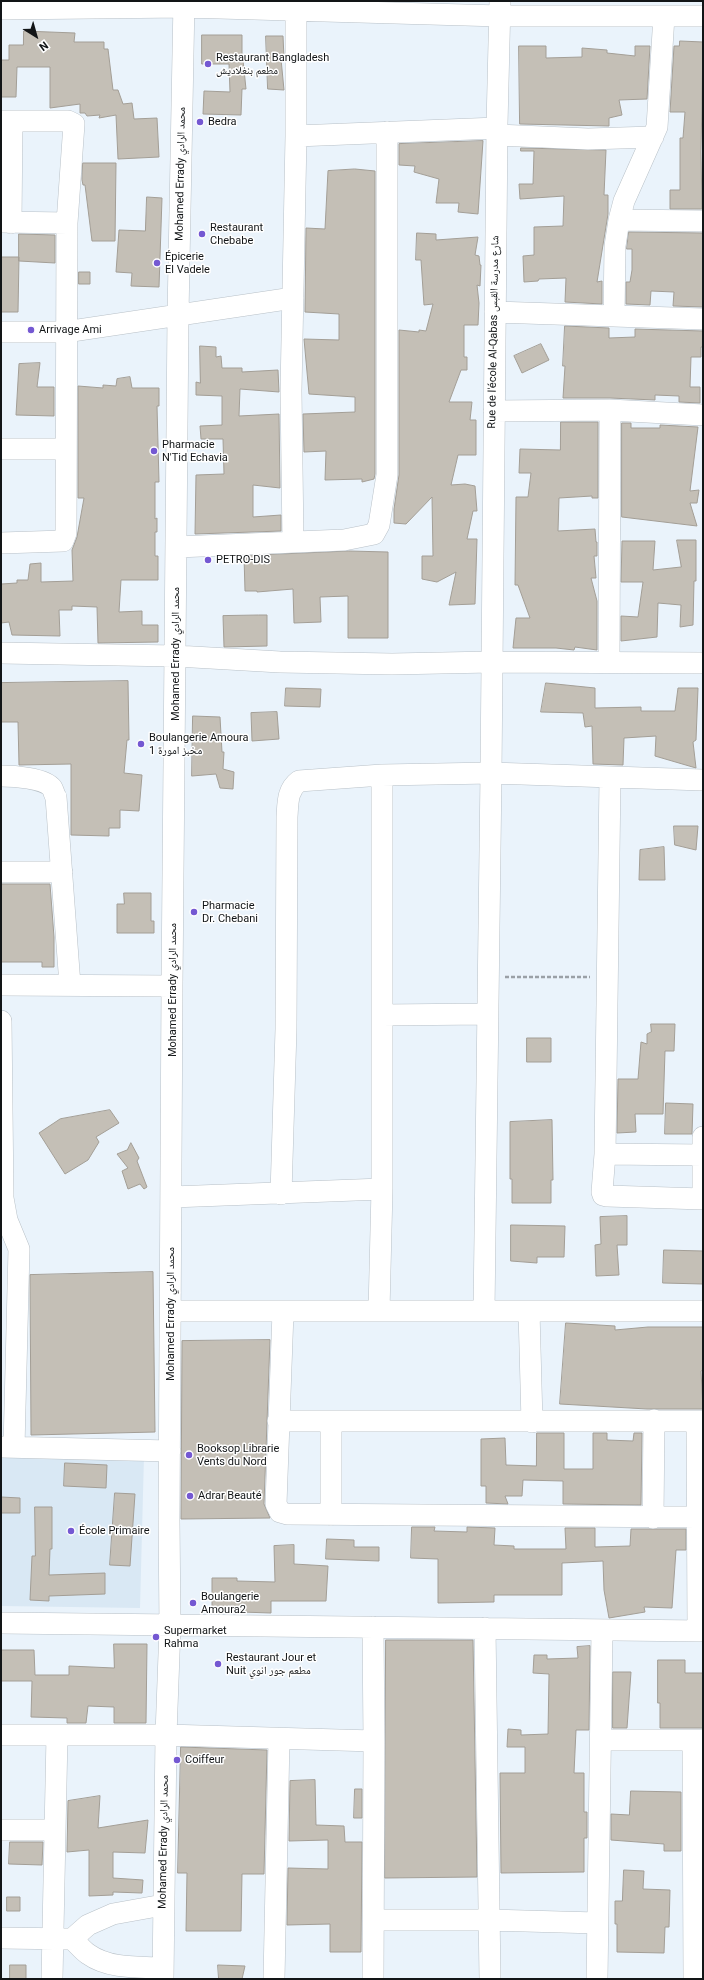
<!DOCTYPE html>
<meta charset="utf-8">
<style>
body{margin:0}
#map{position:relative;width:704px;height:1980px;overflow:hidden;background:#eaf3fb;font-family:Roboto,sans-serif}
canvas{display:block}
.frame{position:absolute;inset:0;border:2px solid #121517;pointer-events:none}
.north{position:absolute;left:16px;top:16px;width:40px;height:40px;-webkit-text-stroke:3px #fff;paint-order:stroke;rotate:143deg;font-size:11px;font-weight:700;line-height:16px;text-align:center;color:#121517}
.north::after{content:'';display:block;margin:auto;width:14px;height:18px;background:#121517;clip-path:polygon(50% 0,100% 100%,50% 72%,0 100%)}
</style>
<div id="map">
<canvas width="704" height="1980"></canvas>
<div class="frame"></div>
<div class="north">N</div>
</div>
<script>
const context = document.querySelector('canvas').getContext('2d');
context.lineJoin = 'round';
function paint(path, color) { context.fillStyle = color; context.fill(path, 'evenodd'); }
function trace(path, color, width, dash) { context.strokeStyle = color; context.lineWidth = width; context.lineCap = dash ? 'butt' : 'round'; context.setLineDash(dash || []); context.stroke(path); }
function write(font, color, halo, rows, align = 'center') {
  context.font = font + ' Roboto,"Noto Naskh Arabic",sans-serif'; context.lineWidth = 3; context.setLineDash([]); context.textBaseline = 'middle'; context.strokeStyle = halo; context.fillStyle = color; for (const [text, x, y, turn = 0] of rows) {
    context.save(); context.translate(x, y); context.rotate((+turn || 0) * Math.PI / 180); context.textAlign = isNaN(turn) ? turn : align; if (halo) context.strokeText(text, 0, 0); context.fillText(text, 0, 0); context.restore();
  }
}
const built = new Path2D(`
 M1,1453l143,3 -4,152 -139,-2z`);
const building = new Path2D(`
 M24,31l51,2 -1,9h30v7h4l5,41h5l5,14 9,-1 2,16 23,-1 2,39 -41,2 -2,-44 -17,3 1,-3 -13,1 -2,-3h-5v-9l-30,4v-41h-33l-1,30h-15v-37h8v-15h14z
 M202,35h40v25h1l3,29h-4l-1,26 -38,-1 1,-23 26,1 -1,-28h-27z
 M266,36h17l1,22 -3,1 3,31 -16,-1z
 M680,41l23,1 -2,110 1,57h-32v-19h10v-52h3l2,-26h-15l4,-66h5z
 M519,46h27v12l36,-1v-9l25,2v3l28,3v-10h15l-3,53 -28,1 3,15 -13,3v8l-89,-2z
 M483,141l-5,73 -20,-2 1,-9h-23l3,-24 -25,-7 1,-6 -16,-1v-21z
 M521,148l85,2 -2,45h4v19l-11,68 5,-1v23l-37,-2 1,-24 -27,1 -1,2 -14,1 -1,-26 11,-1v-28l29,-1 1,-30 -44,3 -1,-15h14l1,-33h-13z
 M83,163h33l-1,78h-23l-7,-56h-2l-1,-5z
 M355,169l20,2v303l-1,5 -12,3v-3l-37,1 1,-29 -22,1 -1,-38 52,-2v-15l-46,-3 -5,-55 35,1v-26l-34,-2 1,-84 19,1 3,-58z
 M147,197l15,1 -3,89 -28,-1 1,-13 -16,-1 3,-42 26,1z
 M629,232l74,1v74l-30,-1 1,-14 -23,-1 -1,14 -24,-1v-22h4l2,-12v-21h-5z
 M417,233l19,1v6l42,-3 -3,18 4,1 1,9h1l-1,21 -3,-1 2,18 -1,22h-14v32h3v13h-6l-12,32h23l-2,18h6v35h-18l-7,30 14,-1 10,2 2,25h-4l-6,28h10l-2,65 -26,1 7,-33 -19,10 -15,-3v-23h11l-1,-59 -26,27 -12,-1v-14l5,-34v-145l20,2v-2l7,1 7,-27 -9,1 -3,-45h-5z
 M19,234l36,1v28l-36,-2z
 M1,257h18l-1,55h-17z
 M79,272h11v12h-11z
 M565,326l44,2v10l26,-1v-8l68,2v16h-2v10h-10l-1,30h10v16l-21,-1v-6l-24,-1v5l-45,-2h-47l2,-32h-2z
 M541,344l8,16 -27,13 -8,-17z
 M200,346l16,1v10l5,-1 1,12h20v4l36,-2 1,22 -39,-3 -1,27 40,-2 1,74 -27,-3v32l28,-2v16l-86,3 1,-59 28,-1 -1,-35h-22l-1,-13 22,-1v-29l-26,-1v-13l4,1z
 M40,363l-3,24h17v29l-38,-1 3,-51z
 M130,377l2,11h27v18h-2l2,76h-4v37l2,-1v14h-2v24h3v24h-37l-2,32 23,-1v14h16v17l-60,1 -1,-36 -25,-1v4h-13l1,26 -48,-1 -3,-13 -8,1v-39l16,-1v-3h11l2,-16 11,-1v19l32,-1 -1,-31 5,-13 7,-39h-6v-112l25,2v-3l13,1 1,-7z
 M561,422h37v76h-6v-2l-33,2 -1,33 37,-2 1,13h1v14h-3l2,22h-5l6,23v49l-22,-3 -1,3 -18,-2h-43l3,-30h14l-12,-33h-3l1,-88h12l3,-24h-12l1,-24 40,1z
 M622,423h9v5h29v-3l38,2 -8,64 9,-1 -2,13h-7l7,23 -75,-9z
 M677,540h19v41h-2l-1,44 -13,2 1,-22 -23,-2 -1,34 -36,4v-25l17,1 5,-35h-22l1,-41h33l-2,29 28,-3z
 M349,551l39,1v86h-40v-42l-28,1 1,25 -27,1 -1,-34 -36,3v-1h-12l-1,-35z
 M259,615h8v31l-43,1 -1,-31z
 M128,681l1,59h-2l-3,33 18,2 -3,36 -19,-1v18h-11v8l-38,-1v-71l-52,1 -1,-43h-17v-39z
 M546,683l49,5v20l46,-1v4h34l3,-23h20l-2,52 -3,2 3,26 -41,-12 1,-20 -32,2 -1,27 -30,-1 -1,-38 -7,1 -2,-14 -42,-1z
 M286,688l35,1 -1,18 -35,-1z
 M277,712l2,27 -27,2 -1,-28z
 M193,716l27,1 2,35h2l-1,17 11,3 -1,17 -13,-1 -4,-14 -24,2z
 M674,826h24l-2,24 -21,-5z
 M664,847l1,33h-26l1,-30z
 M1,884h49l4,53v30h-12v-5h-41z
 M124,893h27v28h3v12h-37v-29h7z
 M651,1024h24l-1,27h-9l-2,63h-28l1,18 -19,1 1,-54h20l3,-37 6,2v-10l4,-2z
 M527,1038h24v24h-24z
 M666,1103l27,1 -1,30h-27z
 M110,1110l9,13 -23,14 3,5 -11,18 -23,14 -26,-41 21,-14z
 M552,1120l1,60h-2v23h-39v-24h-2v-57z
 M131,1143l8,15 -2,3 10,26 -3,2 -4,-5 -12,5 -6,-18 6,-3 -11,-14 10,-4z
 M627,1216v29h-10l2,30 -23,1 -1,-31 6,-1 -1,-27z
 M511,1225l54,1 -1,31h-27v6l-26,-2z
 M664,1250l39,1v33l-40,-1z
 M153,1272l2,160 -124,3 -1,-160z
 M566,1323l49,3v4l33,-3h55v43l-2,1 2,38h-56l-87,-5z
 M270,1340l-6,164 6,14 -89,1 1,-178z
 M537,1433h27v36h29v-36h14v7l26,1 1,-8h8l-1,72 -78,-1v-23l-40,-1 -1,16h-17l3,8 -22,-1v-17h-5v-47l24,-1 1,27 30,1z
 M65,1463l42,2 -1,23 -42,-2z
 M115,1493l20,1 -5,72 -20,-1z
 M1,1497l19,1v15h-19z
 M35,1507h17v42h-2l-1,26 56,-2v21l-56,2v5l-19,-1 2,-44h3z
 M412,1527h23l-1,4 33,1v-5l28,1 -1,17 20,1v3h52l-1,-21h30v19l35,-1 1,-17h55v21h-10l-4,58 -28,-1 1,5 -36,6 -5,-28 -1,-29 -41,2v32h-68v7l-56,1v-44l-27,-1z
 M327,1539l27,1v7h25v14l-53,-2z
 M294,1545v19l34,2 -2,35h-55v12l-30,-1v-3l-29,-1v-30h25v3l38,1 -1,-36z
 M386,1640h87l4,237 -92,1z
 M114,1644h33l-1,79h-32v-16l-26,-1 -2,17h-19v-5l-36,-1 1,-36h-31v-31h33l1,25h34v-9l45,2z
 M590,1646l-1,84h-13l-2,43h10v39h3v26h-3v34l-83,1 -1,-100h25v-26h-18l1,-18 13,1v5l27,-1 1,-60 -16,-1 1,-18h13v4l31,-1 -1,-11z
 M658,1660h27v13h18v55h-43v-25h-2z
 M613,1672h18l-4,56h-14z
 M181,1747l86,3 -3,124h-22l-1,57h-55l1,-58h-9z
 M315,1780l1,45 28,1 1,16h17l-1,110h-31v-28l-43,1 1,-57 40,1v-29l-39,1 1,-60z
 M355,1789h7v29h-8z
 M631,1791l50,1v59h-17v-7l-53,-4v-26l18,1z
 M100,1796l-2,32 50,-8 -3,33 -32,-1v26l30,2 -1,13 -29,-1v3l-24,1v-46l-22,2 1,-51z
 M10,1842h33l-1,23 -33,-1z
 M624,1870l20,1 -1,18 27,1 -1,37h-4l-1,26 -47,-1v-28h-2v-23h7z
 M7,1897h13v14h-13z
 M10,1965h16v14h-16z
 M218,1965l27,1 -3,13h-23z`);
const path = new Path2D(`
 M505,977h85`);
const minor = new Path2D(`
 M1,9l183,-2 316,9h203
 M1,121h67l6,3 -7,99 -1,310 -3,8 -62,2
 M497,135l91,4 65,-2
 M296,136l201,-8
 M619,220l84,1
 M1,222l66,1
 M11,223l1,-102
 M495,312l208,7
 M614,316l1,-70 4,-26 5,-19 33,-74 7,-111
 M1,332h64l228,-34
 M494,411l116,-1 93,5
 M1,449h64
 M293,542l-2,-151 5,-255v-126
 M177,547l167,-7 30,-6 5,-9 8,-50v-343
 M1,653l175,3 104,6 112,2 99,-2 212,1
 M609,662l1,-252
 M1,776c12,0 44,2 51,12 2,3 2,7 4,9l14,188
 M610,778l-5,376 -3,38 1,3 4,1 96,3
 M1,872h61
 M1,985l171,1
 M382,1015l105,-1
 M1,1021l2,177 4,22 12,29 -5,198
 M605,1154l98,1
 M281,1194l5,-165 1,-212c1,-14 0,-27 12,-36l83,-6 109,-2 212,7
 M172,1197l210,-8
 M703,1199v-62
 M171,1311h532
 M379,1311l3,-122v-414
 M484,1311l7,-538 6,-648 3,-124
 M529,1311l3,111
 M283,1312l-7,192 4,8 7,2 410,3
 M278,1421h425
 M331,1421v94
 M697,1421l1,210
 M2,1447l168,4
 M653,1518l1,-98
 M1,1623l702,8
 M373,1627l1,114 -1,238
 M485,1628l5,351
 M1,1735h165l208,6
 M601,1740h102
 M693,1740l1,239
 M1,1830h54
 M374,1920h115l108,3
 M1,1938l71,1 16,-14 25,-11 50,-9
 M72,1939c5,4 10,11 16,15 21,15 50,13 75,14
 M52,1979l5,-244
 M163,1979l3,-244 4,-108 -1,-108 3,-533 6,-671 6,-314
 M274,1979l5,-240
 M597,1979l5,-348`);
const markers = [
 [208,64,4,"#7458d2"],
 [200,122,4,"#7458d2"],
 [202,234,4,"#7458d2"],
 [157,263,4,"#7458d2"],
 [31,330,4,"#7458d2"],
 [154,451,4,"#7458d2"],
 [208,560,4,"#7458d2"],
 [141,744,4,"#7458d2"],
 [194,912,4,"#7458d2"],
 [189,1455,4,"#7458d2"],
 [190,1496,4,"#7458d2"],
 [71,1531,4,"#7458d2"],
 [193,1603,4,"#7458d2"],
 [156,1637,4,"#7458d2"],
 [218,1664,4,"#7458d2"],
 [177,1760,4,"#7458d2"]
];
const poiNames = [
 ["Restaurant Bangladesh",216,58],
 ["مطعم بنغلاديش",216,71],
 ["Bedra",208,122],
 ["Restaurant",210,228],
 ["Chebabe",210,241],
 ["Épicerie",165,257],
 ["El Vadele",165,270],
 ["Arrivage Ami",39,330],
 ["Pharmacie",162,445],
 ["N'Tid Echavia",162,458],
 ["PETRO-DIS",216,560],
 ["Boulangerie Amoura",149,738],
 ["1 مخبز امورة",149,751],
 ["Pharmacie",202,906],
 ["Dr. Chebani",202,919],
 ["Booksop Librarie",197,1449],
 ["Vents du Nord",197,1462],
 ["Adrar Beauté",198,1496],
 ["École Primaire",79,1531],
 ["Boulangerie",201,1597],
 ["Amoura2",201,1610],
 ["Supermarket",164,1631],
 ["Rahma",164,1644],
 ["Restaurant Jour et",226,1658],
 ["Nuit مطعم جور انوي",226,1671],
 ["Coiffeur",185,1760]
];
const streetNames = [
 ["Mohamed Errady محمد الرادي",181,174,-89],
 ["Rue de l'école Al-Qabas شارع مدرسة القبس",494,332,-89],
 ["Mohamed Errady محمد الرادي",176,654,-90],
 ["Mohamed Errady محمد الرادي",173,990,-90],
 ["Mohamed Errady محمد الرادي",171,1314,-90],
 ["Mohamed Errady محمد الرادي",164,1842,-89]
];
paint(built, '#d9e8f4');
paint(building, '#c4bfb6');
trace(building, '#a39e96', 1);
trace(minor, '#b8c0c7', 22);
trace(path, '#9aa0a6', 2.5, [4, 2]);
trace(minor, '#fff', 21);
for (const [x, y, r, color] of markers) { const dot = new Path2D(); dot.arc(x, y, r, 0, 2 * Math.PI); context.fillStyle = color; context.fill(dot); trace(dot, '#fff', 1.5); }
write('11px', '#121517', '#fff', poiNames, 'left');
write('11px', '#121517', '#fff', streetNames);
</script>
